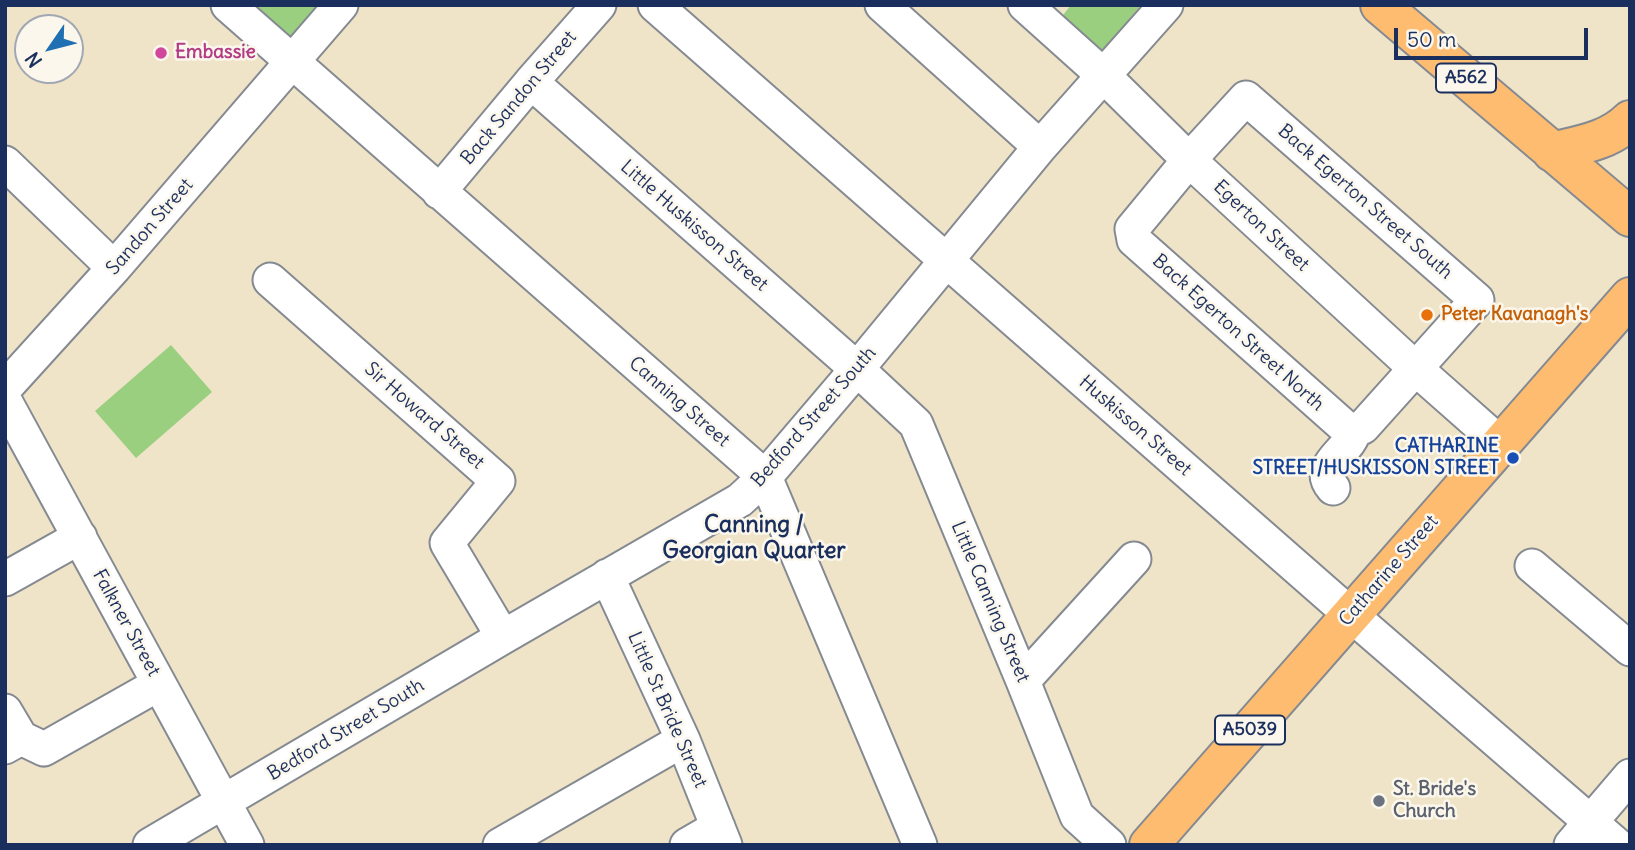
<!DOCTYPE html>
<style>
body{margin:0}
#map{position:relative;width:1635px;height:850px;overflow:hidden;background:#efe4c7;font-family:Delius,sans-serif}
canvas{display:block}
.frame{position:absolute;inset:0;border:7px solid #1b2f5e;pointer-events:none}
.north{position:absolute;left:14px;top:14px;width:70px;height:70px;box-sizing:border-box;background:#fbf7ec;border:2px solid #a1a7b3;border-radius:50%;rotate:235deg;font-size:19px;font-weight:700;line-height:28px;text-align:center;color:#1b2f5e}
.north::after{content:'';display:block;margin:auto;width:24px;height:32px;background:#1f6fb2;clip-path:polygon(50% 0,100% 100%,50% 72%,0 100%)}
.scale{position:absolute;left:1394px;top:28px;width:194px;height:32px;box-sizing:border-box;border:4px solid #1b2f5e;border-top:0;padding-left:9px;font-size:21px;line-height:24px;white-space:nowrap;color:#1b2f5e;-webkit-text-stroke:5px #fbf7ec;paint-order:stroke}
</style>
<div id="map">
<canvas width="1635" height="850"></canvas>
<div class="frame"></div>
<div class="north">N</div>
<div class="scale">50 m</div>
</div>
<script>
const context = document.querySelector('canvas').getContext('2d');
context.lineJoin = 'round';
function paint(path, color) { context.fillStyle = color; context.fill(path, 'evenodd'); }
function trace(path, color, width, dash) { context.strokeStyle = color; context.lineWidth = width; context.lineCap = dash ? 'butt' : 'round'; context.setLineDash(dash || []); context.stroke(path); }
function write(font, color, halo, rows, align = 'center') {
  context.font = font + ' Delius,sans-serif'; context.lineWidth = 5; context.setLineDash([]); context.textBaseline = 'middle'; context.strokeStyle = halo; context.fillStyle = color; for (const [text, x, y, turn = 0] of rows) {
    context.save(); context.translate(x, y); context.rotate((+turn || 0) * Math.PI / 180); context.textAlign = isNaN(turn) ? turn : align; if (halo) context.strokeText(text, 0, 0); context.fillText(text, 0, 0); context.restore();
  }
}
const green = new Path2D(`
 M245,5h76l-33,38z
 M1071,5h70l-40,48 -41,-34z
 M171,345l41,47 -76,66 -41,-47z`);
const minor = new Path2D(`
 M228,5l537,472 155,368
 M655,5l696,610 266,230
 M882,5l158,142
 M1025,5l78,70 86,85 226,208 86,76
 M531,82l326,287 59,55 107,257 54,135 32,29
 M1246,98l231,202 -114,127 -9,4 -8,-3 -212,-188 -2,-11 57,-69z
 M5,163l109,105
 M439,192l92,-110 68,-77
 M270,280l228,201 -51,62 56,94
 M5,388l109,-120 227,-263
 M5,401l242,444
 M1333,488c-20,-23 17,-36 21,-57
 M1532,566l98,83
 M607,576l76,164 42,105
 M5,579l75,-42
 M1023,681l111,-122
 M5,711l16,27
 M5,747l16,-9 23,11 115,-65
 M150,845l353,-208 237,-137 25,-23 92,-108 183,-222 126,-142
 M500,845l183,-105
 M687,845l31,-18
 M1571,845l59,-69`);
const major = new Path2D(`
 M1149,845l481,-548`);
const highway = new Path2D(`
 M1380,5l250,212
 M1552,152c28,-7 57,-11 78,-32`);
const markers = [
 [161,53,7,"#d1479c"],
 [1427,315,7,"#e8710a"],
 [1513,458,7,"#1a4fb4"],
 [1379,801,7,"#6b7280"]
];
const shields = [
 [1466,78,60],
 [1250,730,70]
];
const shieldNames = [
 ["A562",1466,78],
 ["A5039",1250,730]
];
const hotelNames = [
 ["Embassie",175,53]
];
const streetNames = [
 ["Back Sandon Street",519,98,-50],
 ["Back Egerton Street South",1365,202,41],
 ["Little Huskisson Street",694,226,41],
 ["Egerton Street",1261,226,43],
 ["Sandon Street",150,227,-49],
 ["Back Egerton Street North",1238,333,42],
 ["Canning Street",679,402,41],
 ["Sir Howard Street",424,416,41],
 ["Bedford Street South",814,417,-49],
 ["Huskisson Street",1135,426,41],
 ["Catharine Street",1389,571,-49],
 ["Little Canning Street",990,602,67],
 ["Falkner Street",126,623,61],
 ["Little St Bride Street",667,710,66],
 ["Bedford Street South",346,730,-31]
];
const foodNames = [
 ["Peter Kavanagh's",1441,315]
];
const transitNames = [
 ["CATHARINE",1499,447],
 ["STREET/HUSKISSON STREET",1499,469]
];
const worshipNames = [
 ["St. Bride's",1393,790],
 ["Church",1393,812]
];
const quarterNames = [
 ["Canning /",754,525],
 ["Georgian Quarter",754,551]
];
paint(green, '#9acf80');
trace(minor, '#858a92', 37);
trace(major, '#858a92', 42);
trace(highway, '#858a92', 42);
trace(minor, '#fff', 33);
trace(major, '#fdbc70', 38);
trace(highway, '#fdbc70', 38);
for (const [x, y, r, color] of markers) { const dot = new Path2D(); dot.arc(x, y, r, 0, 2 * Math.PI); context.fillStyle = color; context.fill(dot); trace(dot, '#fbf7ec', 2.5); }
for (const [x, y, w] of shields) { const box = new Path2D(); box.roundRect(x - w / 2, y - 14.5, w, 29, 5); context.fillStyle = '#fbf7ec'; context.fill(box); trace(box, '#1b2f5e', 2); }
write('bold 18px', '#1b2f5e', null, shieldNames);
write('bold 19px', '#b23c85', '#fbf7ec', hotelNames, 'left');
write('19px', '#1b2f5e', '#fbf7ec', streetNames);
write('bold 19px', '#c56008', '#fbf7ec', foodNames, 'left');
write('bold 19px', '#164399', '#fbf7ec', transitNames, 'right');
write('bold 19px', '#5b616d', '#fbf7ec', worshipNames, 'left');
write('bold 23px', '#1b2f5e', '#fbf7ec', quarterNames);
</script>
